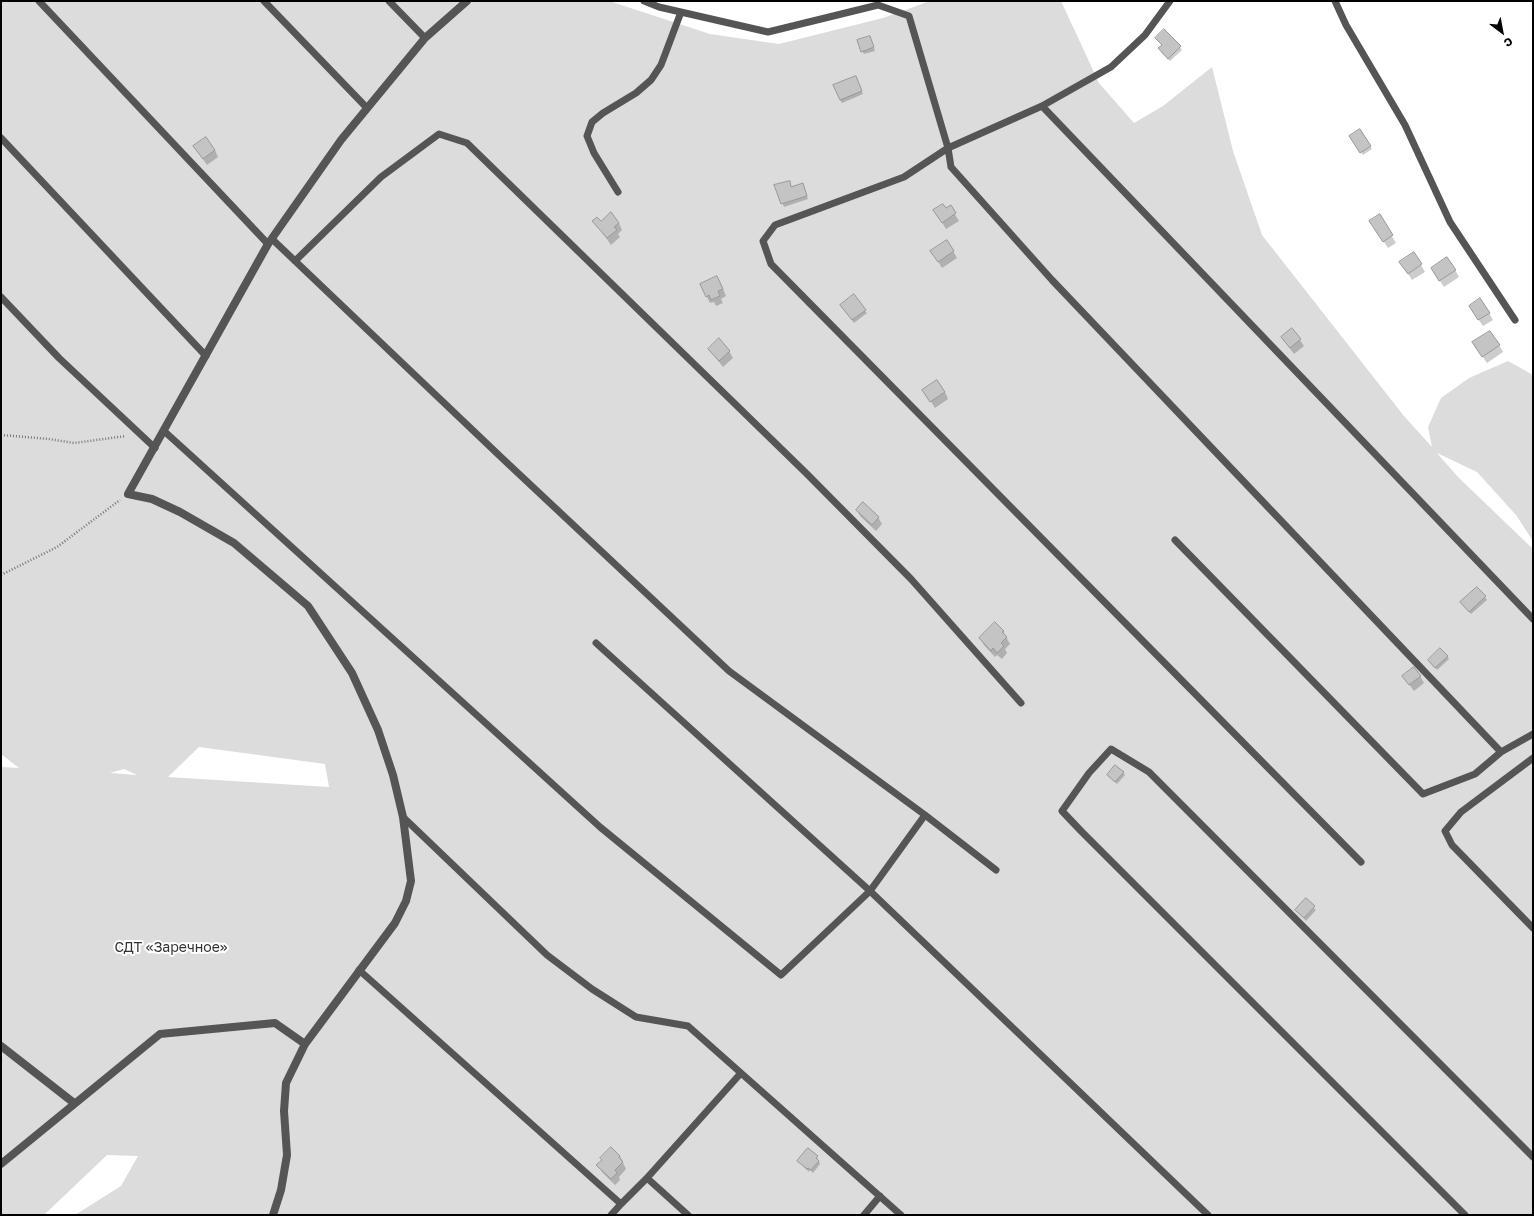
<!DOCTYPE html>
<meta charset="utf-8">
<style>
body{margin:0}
#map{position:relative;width:1534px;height:1216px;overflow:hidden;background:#fff;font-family:"Golos Text",sans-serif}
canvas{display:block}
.frame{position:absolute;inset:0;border:2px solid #000;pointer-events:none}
.north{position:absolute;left:1482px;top:12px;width:40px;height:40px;-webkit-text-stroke:3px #fff;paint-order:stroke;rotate:148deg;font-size:11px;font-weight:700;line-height:16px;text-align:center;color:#000}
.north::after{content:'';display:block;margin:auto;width:14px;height:18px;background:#000;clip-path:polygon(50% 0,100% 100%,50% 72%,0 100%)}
</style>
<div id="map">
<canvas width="1534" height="1216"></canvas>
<div class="frame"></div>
<div class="north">С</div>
</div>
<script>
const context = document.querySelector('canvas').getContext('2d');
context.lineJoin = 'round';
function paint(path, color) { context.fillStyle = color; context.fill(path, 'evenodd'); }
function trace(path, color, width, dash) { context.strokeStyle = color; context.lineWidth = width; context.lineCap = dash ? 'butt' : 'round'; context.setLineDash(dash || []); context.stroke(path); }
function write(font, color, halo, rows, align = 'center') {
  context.font = font + ' "Golos Text",sans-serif'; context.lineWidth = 4; context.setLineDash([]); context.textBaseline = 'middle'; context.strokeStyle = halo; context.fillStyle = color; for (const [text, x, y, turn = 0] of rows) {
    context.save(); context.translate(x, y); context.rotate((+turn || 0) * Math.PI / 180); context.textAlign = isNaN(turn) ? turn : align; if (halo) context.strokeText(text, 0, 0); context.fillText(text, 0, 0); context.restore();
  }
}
const green = new Path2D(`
 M1,1h608l101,33 69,10 104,-26 47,-17h131l38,82 35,40 29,-17 49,-39 21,84 29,84 142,181 28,31 -4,-20 13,-29 28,-20 39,-17 25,14v166l-17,-26 -39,-43 -40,-19 21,24 75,72v666h-1458l46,-29 17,-30 -31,-1 -63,60h-43v-448l18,1 -18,-14zM199,747l126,17 4,23 -161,-10zM124,769l13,6 -27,-2z`);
const shadow = new Path2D(`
 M870,37l5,14 -11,3 -2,-3z
 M1156,38l24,9 2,3 -12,11 -9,-9 2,-6z
 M857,80l6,14 -21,9 -2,-3z
 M1360,130l12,19 -9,6 -13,-19z
 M215,150l3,7 -11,8 -8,-12z
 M789,182l3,6 12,-1 4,12 -24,8 -8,-21z
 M950,206l9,15 -13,8 -7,-12z
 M1379,216l17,27 -8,5 -13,-20z
 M594,221l25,2 3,7 -4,4 2,3 -9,8z
 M953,251l4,7 -15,10 -6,-10z
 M1414,253l11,19 -13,8 -7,-11z
 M1455,270l4,7 -15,10 -8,-12z
 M721,284l5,12 -5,3 2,4 -7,3 -2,-4 -4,1 -9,-18z
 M843,308l22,3 2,2 -13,10z
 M1474,313h15l4,7 -10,6z
 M1282,338l18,2 4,6 -10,8z
 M1499,345l4,7 -16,11 -9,-13z
 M709,349l20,2 4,7 -10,9z
 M945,392l3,7 -13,9 -7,-11z
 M857,511l21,6 4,7 -6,7 -15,-14z
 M1485,597l2,3 -16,14 -8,-9z
 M1003,631l7,13 -5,5 2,4 -5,6 -5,-4 -2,2 -11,-12 -4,-7z
 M1447,656l2,3 -12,11 -6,-7z
 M1403,676h17l4,7 -10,8z
 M1123,772l2,3 -8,9 -9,-9z
 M1306,900l10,10 -10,11 -10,-11z
 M620,1156l6,13 -7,8 1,3 -5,5 -13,-13 -4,-6z
 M817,1157l3,7 -7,9 -3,-3 -1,2 -11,-11z`);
const building = new Path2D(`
 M1164,29l17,17 -13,13 -10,-11 4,-3 -7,-7z
 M870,36l4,11 -13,5 -4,-12z
 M856,76l6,15 -22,9 -7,-15z
 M1360,129l11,17 -11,7 -11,-17z
 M206,137l9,13 -12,9 -10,-13z
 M790,181l1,6 12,-4 4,13 -26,8 -7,-19z
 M943,204l3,4 5,-3 5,8 -14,10 -9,-13z
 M611,212l8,11 -5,4 3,3 -10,8 -15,-17 5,-4 4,4z
 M1380,214l13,21 -10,7 -14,-21z
 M947,240l7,11 -16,11 -8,-11z
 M1414,252l8,12 -14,10 -9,-12z
 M1447,257l9,13 -17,11 -8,-13z
 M717,276l6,13 -5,2 2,5 -9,4 -2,-5 -3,2 -6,-13z
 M854,294l12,16 -14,10 -12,-15z
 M1480,298l10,15 -12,7 -9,-14z
 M1292,328l9,11 -11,9 -9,-11z
 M1490,331l10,14 -18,12 -10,-15z
 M719,338l11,13 -11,10 -11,-12z
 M937,380l8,12 -15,10 -8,-12z
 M863,502l16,15 -7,8 -16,-15z
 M1477,587l9,9 -17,16 -9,-10z
 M995,622l9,9 -2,1 5,5 -6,6 3,3 -7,7 -4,-5 -2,3 -12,-13z
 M1440,648l8,8 -13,12 -7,-8z
 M1414,667l7,9 -12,9 -7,-9z
 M1115,765l9,7 -9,10 -8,-7z
 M1306,898l9,8 -11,12 -9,-8z
 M611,1147l9,9 -1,1 4,5 -8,8 2,3 -6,6 -15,-14 6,-5 -2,-2z
 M808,1148l10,8 -2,2 3,3 -8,9 -3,-2 -1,1 -10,-8z`);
const path = new Path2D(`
 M1,435l48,4 25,4 52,-7
 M1,575l56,-28 63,-47`);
const lane = new Path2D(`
 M39,1l229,243
 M264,1l103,107
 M389,1l36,37
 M644,1l15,6 109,25 110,-27 31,11 39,132 3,19 101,113 449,472
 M1170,1l-25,34 -34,32 -69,39 -94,42 -44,29 -129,48 -12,16 8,23 590,598
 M1335,1l11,24 59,100 45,97 65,98
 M1042,106l491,513
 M1,138l205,218
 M618,192l-24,-39 -7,-17 5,-14 11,-9 33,-20 15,-13 10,-15 20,-53
 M295,261l86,-84 58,-43 28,9 339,330 105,106 110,124
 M1,297l58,61 96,90
 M164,431l436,396 181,148 89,-84 55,-76 -196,-144 -226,-212 -231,-220
 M1175,540l248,254 52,-20 26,-22 32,-18
 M596,643l274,248 338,324
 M1533,758l-72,54 -16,19 7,14 81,83
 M925,815l71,55
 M403,817l144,138 45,34 44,28 52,9 213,189
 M359,970l262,234 26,-26 94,-105
 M647,1178l41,37
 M611,1215l10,-11
 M864,1215l16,-19
 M1465,1215l-384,-384 -19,-20 27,-38 22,-24 38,23 384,385`);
const street = new Path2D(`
 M1,1046l73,57
 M1,1164l159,-130 115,-11 30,21
 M273,1215l8,-25 6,-35 -3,-44 2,-28 19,-39 90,-121 11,-22 5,-20 -8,-64 -10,-42 -15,-45 -26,-57 -44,-67 -74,-63 -54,-31 -28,-13 -24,-5 140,-250 73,-104 84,-102 42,-37`);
const parkNames = [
 ["СДТ «Заречное»",171,948]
];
paint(green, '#dcdcdc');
paint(shadow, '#0003');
paint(building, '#c4c4c4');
trace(building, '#999', 1);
trace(path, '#777', 2.5, [1, 2]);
trace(lane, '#555', 7);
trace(street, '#555', 8);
write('14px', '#333', '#fff', parkNames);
</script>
